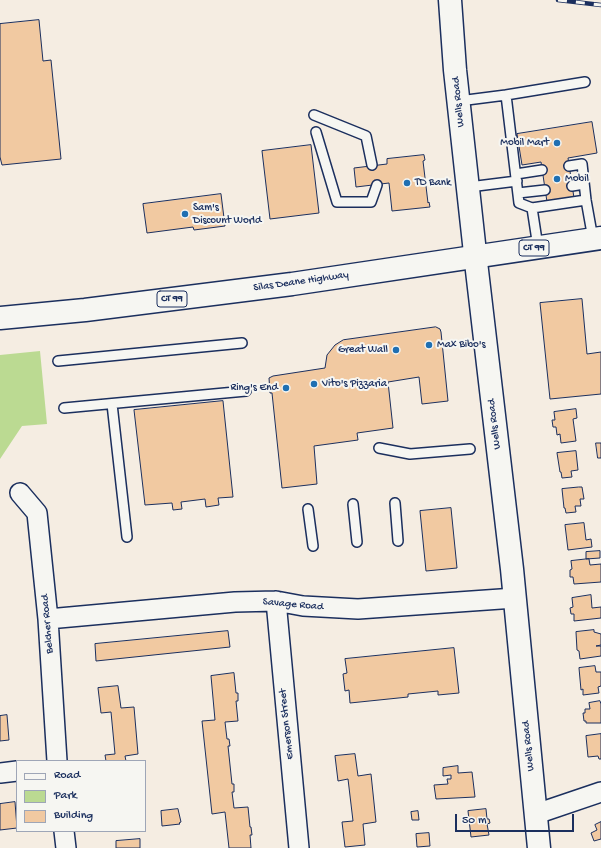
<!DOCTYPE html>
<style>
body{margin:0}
#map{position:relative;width:601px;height:848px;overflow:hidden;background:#f5ede2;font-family:"Gochi Hand",sans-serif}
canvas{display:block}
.legend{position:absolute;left:16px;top:760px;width:130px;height:72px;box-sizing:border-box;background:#f6f6f2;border:1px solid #9ea6b7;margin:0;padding:5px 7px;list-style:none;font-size:12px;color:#1b2f5e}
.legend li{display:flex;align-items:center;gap:8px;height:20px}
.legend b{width:20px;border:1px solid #9ea6b7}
.scale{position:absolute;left:455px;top:814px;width:119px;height:18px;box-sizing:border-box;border:2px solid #1b2f5e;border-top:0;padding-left:5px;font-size:12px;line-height:14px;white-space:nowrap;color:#1b2f5e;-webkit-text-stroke:3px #f6f6f2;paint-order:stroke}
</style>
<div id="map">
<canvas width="601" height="848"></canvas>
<ul class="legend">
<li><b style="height:5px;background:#f6f6f2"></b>Road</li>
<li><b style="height:11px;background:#bbda92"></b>Park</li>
<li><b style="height:11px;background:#f1c9a1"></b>Building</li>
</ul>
<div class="scale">50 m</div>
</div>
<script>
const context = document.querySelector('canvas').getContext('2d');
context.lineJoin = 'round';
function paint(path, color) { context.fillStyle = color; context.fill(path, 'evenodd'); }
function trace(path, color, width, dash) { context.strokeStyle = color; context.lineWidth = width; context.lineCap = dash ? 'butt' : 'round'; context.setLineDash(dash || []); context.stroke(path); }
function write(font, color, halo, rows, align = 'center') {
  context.font = font + ' "Gochi Hand",sans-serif'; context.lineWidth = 4; context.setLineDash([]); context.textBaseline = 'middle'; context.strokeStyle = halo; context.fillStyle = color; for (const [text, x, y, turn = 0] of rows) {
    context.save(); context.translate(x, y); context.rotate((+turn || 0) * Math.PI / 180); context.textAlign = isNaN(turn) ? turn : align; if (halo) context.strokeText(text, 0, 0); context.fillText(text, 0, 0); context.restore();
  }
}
const green = new Path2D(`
 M40,351l7,73 -25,2 -22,33v-104z`);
const building = new Path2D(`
 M39,20l4,41 8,-1 10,99 -59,6 -2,-8v-133z
 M592,122l5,31 -29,5 6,40 -27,4 -6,-40 -19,3 -5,-31z
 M311,145l8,68 -49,6 -8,-68z
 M424,155l1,5 -2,1 5,42 1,-1 1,5 -38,4 -3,-28 -33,4 -2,-19 33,-4v-5z
 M221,194l4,32 -31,4 -1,-3 -46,6 -4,-29z
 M582,299l5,55 14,-2v42l-51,5 -10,-96z
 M436,327l4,2 1,3 7,69 -26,3 -3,-27 -31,5 5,46 -36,5 1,7 -44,6 3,38 -35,4 -10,-95h-2l-1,-15 4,-2 52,-8 2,-13 8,-10 8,-5z
 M223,401l10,96 -15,1 1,7 -13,2 -1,-8 -24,3 1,7 -9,1 -1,-7 -27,2 -11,-95z
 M576,409l1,9 -4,1 3,22 -15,2 -1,-9 -3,1 -1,-8h-3l-1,-7h3l-1,-8z
 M596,443h5v15h-3z
 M576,451l2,19 -7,1 1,6 -10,1 -1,-6h-1l-3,-19z
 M579,487h3l2,12h-4l1,7h-6l1,6 -10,1 -1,-5h-1l-2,-19z
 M451,508l6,60 -31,3 -6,-60z
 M584,523l2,17 5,-1 1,8 -24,3 -3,-25z
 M600,551v7l-14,1v-7z
 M589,559l1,6 11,-1v18l-27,2 -1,-7h-3v-7l2,-1 -1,-8z
 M591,595l1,13 9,-1v11l-27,3v-7h-3l-1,-6 3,-1 -1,-9z
 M594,630v2l7,2v11l-5,1h5v10l-21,3 -1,-8 -2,-1 -1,-18z
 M228,631l2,16 -134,14 -1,-17z
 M454,648l5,45 -21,2v-4l-30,3v3l-58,6 -1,-13 -4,1 -2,-17 4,-1 -2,-14z
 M595,666l1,6h5v14l-3,1 1,6 -16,2v-6l-2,1 -2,-22z
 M234,673l2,20h2v8h-2l2,20 -13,1 2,17h2l1,7h-2l4,38h2v8h-2l2,16 14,-1 2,20h1l1,8h-2l1,13h-22l-4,-36 -13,2 -10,-93 13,-1 -4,-44z
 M118,686l3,22 13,-1 4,47 -13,2 1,5h-20l-1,-6 10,-1 -4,-42 -10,1 -3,-25z
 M600,701l1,3v19h-15v-2h-2l-1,-8h2v-4h5l-1,-6z
 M7,715l2,25 -9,1v-25z
 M601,734v25h-2l-1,-3 -10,1 -2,-21z
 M355,754l3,22 13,-2 5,48 -13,2 2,21 -20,2 -3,-25 11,-1 -5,-42 -10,2 -3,-25z
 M458,766v7l14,-1 3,25 -39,2 -2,-14 14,-1 -1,-5h4v-4l-8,1v-8z
 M15,802l2,26 -17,2v-26z
 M178,809l3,13 -2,1 1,1 -18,2 -1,-15z
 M486,809l1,10h2l1,4 -3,1 2,11 -18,2 -3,-26z
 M418,811l1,9h-7l-1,-8z
 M601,822v17l-7,2 -3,-8 6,-3 -2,-5z
 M429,833l1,13 -13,1 -1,-13z
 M140,839v9h-24v-7z`);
const lane = new Path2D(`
 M585,82l-79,13 13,108 13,5 54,-8
 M459,101l47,-6
 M314,115l52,21 6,29
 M316,132l21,70h34l6,-17
 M569,166l13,-2 4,36 7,39
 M516,174l26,-4
 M572,186l12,-2
 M469,187l48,-6
 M518,193l27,-3
 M532,208l6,39
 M58,361l184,-18
 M112,404l15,133
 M64,408l182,-17
 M379,448l31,6 60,-5
 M395,503l3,38
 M353,504l4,38
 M308,509l5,37`);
const street = new Path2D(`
 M20,493l17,20 11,106 9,142
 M276,601l23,247
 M48,619l187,-17 41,-1 27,5 55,3 157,-11
 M0,773l17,-2
 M536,814l65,-22
 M64,831l2,17`);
const secondary = new Path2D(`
 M450,0l5,70 21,192 36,307 27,279`);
const primary = new Path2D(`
 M0,318l85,-8 207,-26 309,-46`);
const rail = new Path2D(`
 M558,0l43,5`);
const markers = [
 [557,143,4,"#1f6fb2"],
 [557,179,4,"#1f6fb2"],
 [407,183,4,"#1f6fb2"],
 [185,214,4,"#1f6fb2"],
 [429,345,4,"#1f6fb2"],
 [396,350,4,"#1f6fb2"],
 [314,384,4,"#1f6fb2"],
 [286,388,4,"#1f6fb2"]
];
const shields = [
 [534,248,30],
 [172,299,30]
];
const shieldNames = [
 ["CT 99",534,248],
 ["CT 99",172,299]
];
const streetNames = [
 ["Wells Road",459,102,-96],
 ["Silas Deane Highway",301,282,-8],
 ["Wells Road",495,424,-97],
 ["Savage Road",293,605,5],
 ["Belcher Road",48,624,-95],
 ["Emerson Street",287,724,-96],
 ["Wells Road",529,746,-96]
];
const poiNames = [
 ["Mobil Mart",549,143,"right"],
 ["Mobil",565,179],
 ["TD Bank",415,183],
 ["Sam's",193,208],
 ["Discount World",193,221],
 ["Max Bibo's",437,345],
 ["Great Wall",388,350,"right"],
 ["Vito's Pizzaria",322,384],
 ["Ring's End",278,388,"right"]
];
paint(green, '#bbda92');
paint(building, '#f1c9a1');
trace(building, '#1b2f5e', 1);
trace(lane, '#1b2f5e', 12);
trace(street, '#1b2f5e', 22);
trace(secondary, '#1b2f5e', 25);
trace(primary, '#1b2f5e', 25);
trace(lane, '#f6f6f2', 9);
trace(street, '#f6f6f2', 19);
trace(secondary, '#f6f6f2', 22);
trace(primary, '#f6f6f2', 22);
trace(rail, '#1b2f5e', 4.5);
trace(rail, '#f6f6f2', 3, [9]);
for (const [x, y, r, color] of markers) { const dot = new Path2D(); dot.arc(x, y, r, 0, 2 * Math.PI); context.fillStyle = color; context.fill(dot); trace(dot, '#f6f6f2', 1.5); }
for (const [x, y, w] of shields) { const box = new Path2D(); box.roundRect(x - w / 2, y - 8, w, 16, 3); context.fillStyle = '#f6f6f2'; context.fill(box); trace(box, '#1b2f5e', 1); }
write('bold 10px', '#1b2f5e', null, shieldNames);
write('11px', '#1b2f5e', '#f6f6f2', streetNames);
write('11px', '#1b2f5e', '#f6f6f2', poiNames, 'left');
</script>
